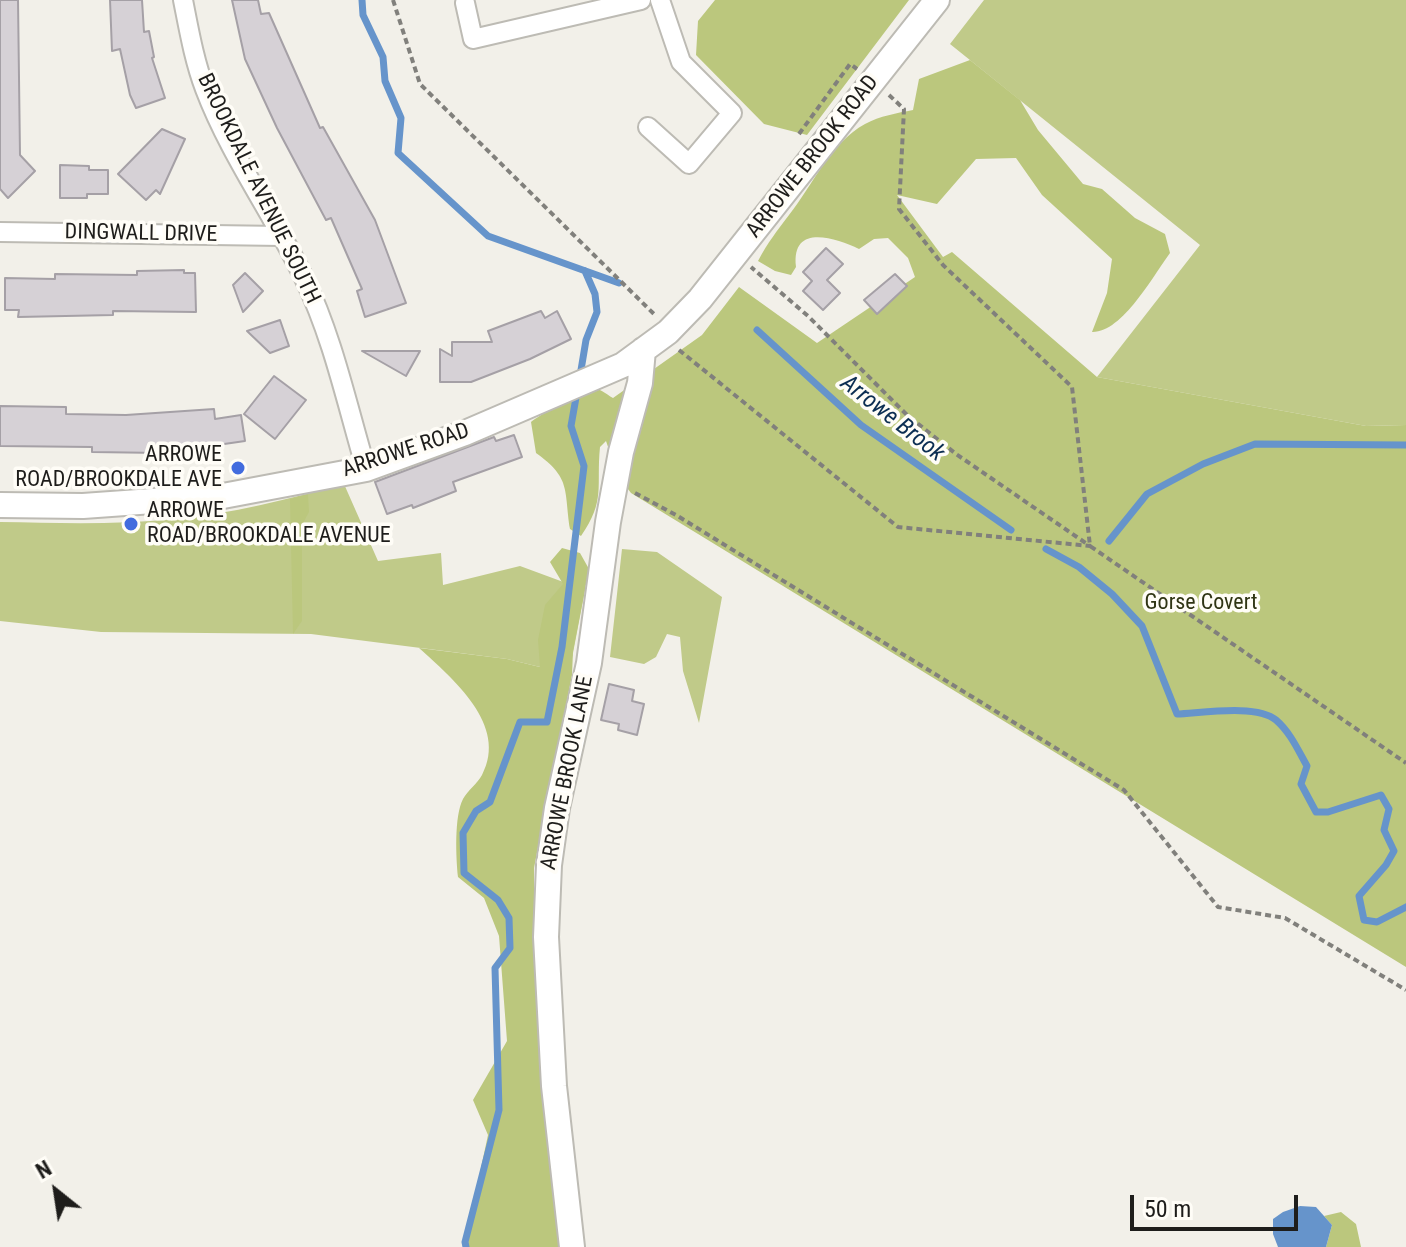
<!DOCTYPE html>
<style>
body{margin:0}
#map{position:relative;width:1406px;height:1247px;overflow:hidden;background:#f2f0e9;font-family:"Roboto Condensed",sans-serif}
canvas{display:block}
.north{position:absolute;left:16px;top:1151px;width:80px;height:80px;-webkit-text-stroke:6px #fffdf7;paint-order:stroke;rotate:330deg;font-size:22px;font-weight:700;line-height:32px;text-align:center;color:#1e1d1b}
.north::after{content:'';display:block;margin:auto;width:28px;height:36px;background:#1e1d1b;clip-path:polygon(50% 0,100% 100%,50% 72%,0 100%)}
.scale{position:absolute;left:1130px;top:1195px;width:168px;height:36px;box-sizing:border-box;border:4px solid #1e1d1b;border-top:0;padding-left:10px;font-size:24px;line-height:28px;white-space:nowrap;color:#1e1d1b;-webkit-text-stroke:6px #fffdf7;paint-order:stroke}
</style>
<div id="map">
<canvas width="1406" height="1247"></canvas>
<div class="north">N</div>
<div class="scale">50 m</div>
</div>
<script>
const context = document.querySelector('canvas').getContext('2d');
context.lineJoin = 'round';
function paint(path, color) { context.fillStyle = color; context.fill(path, 'evenodd'); }
function trace(path, color, width, dash) { context.strokeStyle = color; context.lineWidth = width; context.lineCap = dash ? 'butt' : 'round'; context.setLineDash(dash || []); context.stroke(path); }
function write(font, color, halo, rows, align = 'center') {
  context.font = font + ' "Roboto Condensed",sans-serif'; context.lineWidth = 7; context.setLineDash([]); context.textBaseline = 'middle'; context.strokeStyle = halo; context.fillStyle = color; for (const [text, x, y, turn = 0] of rows) {
    context.save(); context.translate(x, y); context.rotate((+turn || 0) * Math.PI / 180); context.textAlign = isNaN(turn) ? turn : align; if (halo) context.strokeText(text, 0, 0); context.fillText(text, 0, 0); context.restore();
  }
}
const green = new Path2D(`
 M984,0h422v425l-40,1 -269,-49 103,-132 -250,-201z
 M344,484l34,77 63,-8 2,32 77,-19 65,24 -16,84 -62,-15 -196,-25 -210,-2 -101,-11v-99c58,1 116,3 174,-3 57,-5 115,-20 170,-35z
 M622,549l35,3 65,45 -23,126 -16,-52 -3,-34 -13,-3 -11,23 -12,7 -34,-7z`);
const forest = new Path2D(`
 M715,0h194l-102,135 -43,-11 -68,-69 2,-34z
 M970,60l50,40 18,30 45,54 19,5 33,29 30,16 5,19c-17,23 -48,80 -78,79l15,-39 5,-34 -70,-64 -26,-37 -40,1 -39,45 -40,-9 46,62 9,-5 145,125 269,49 40,-1v542l-775,-474 -13,-17 -12,-35 -6,6c-4,40 6,53 -19,89l-11,-7c-6,-40 1,-51 -34,-76l-5,-31c6,-5 53,-35 59,-35 8,0 16,7 23,11l89,-63 37,-48 78,56 98,-66 -7,-19 -20,-20 -14,1 -15,10c-24,-11 -68,-26 -63,18l-5,8 -16,-4 -17,-10c10,-19 19,-30 31,-46 24,-30 41,-72 76,-91 15,-8 32,-11 48,-14l6,-31z
 M308,494l1,18 -7,13v96l-9,13 -3,-135z
 M562,548l18,5 9,16 -16,82 -1,24 -38,193v80l9,134 18,165h-95l-1,-5 23,-107 -15,-35 34,-59 -8,-105 -15,-38 -26,-21c-2,-19 -4,-61 5,-78 5,-9 14,-15 19,-24 27,-50 -30,-97 -63,-127l88,11 33,8 -2,-27 7,-35 18,-21 -13,-22z
 M1341,1212l15,12 5,23h-35l6,-22 -8,-9z`);
const water = new Path2D(`
 M1300,1206l16,1 16,18 -6,22h-48l-5,-13v-15l10,-7z`);
const stream = new Path2D(`
 M362,0l1,15 20,42 2,24 16,37 -3,35 90,83 131,47
 M757,330l104,95 150,105
 M580,376l6,-36 11,-28 -2,-18 -10,-23
 M1109,541l38,-47 56,-30 52,-20 151,1
 M1046,549l33,18 33,27 30,32 35,88c25,-1 80,-10 99,6 14,12 22,30 31,46l-6,18 15,28h12l53,-17 8,14 -5,21 10,21 -8,14 -27,31 5,24 13,2 29,-15
 M466,1247l-1,-5 34,-132 -4,-142 15,-20 -1,-30 -11,-18 -34,-27 -1,-40 13,-22 14,-9 30,-80h27l15,-75 22,-181 -13,-40 6,-34`);
const building = new Path2D(`
 M0,0h18l2,155 15,16 -27,27 -8,-9z
 M110,0h32l2,32 5,-1 5,26 -2,1 13,40 -29,10 -6,-13 -10,-46 -8,2z
 M232,0h26l3,14 8,-1 51,115 3,-1 52,93 31,83 -41,14 -8,-26 5,-2 -31,-71 -5,2 -49,-92 -32,-69z
 M162,129l23,10 -25,55 -4,-4 -10,10 -28,-26z
 M60,165l29,1v4h19v24h-21v4h-27z
 M826,248l17,16 -16,16 13,13 -17,17 -20,-19 9,-10 -9,-9z
 M184,270v3h11l1,39 -83,-1v4l-95,2 1,-7h-14v-32l50,1v-5l82,1v-4z
 M245,273l18,18 -20,21 -10,-27z
 M895,274l12,12 -30,28 -13,-14z
 M541,311l4,7 12,-7 14,28 -41,20 -59,23h-31v-33l12,7v-14h40l-4,-11z
 M280,320l9,26 -19,7 -23,-22z
 M362,351h58l-14,25z
 M274,376l32,24 -31,39 -31,-25z
 M0,406l66,1v7l60,1 88,-6 1,10 26,-4 4,26 -83,12 -70,-1v-5l-92,-1z
 M514,435l8,22 -69,25 3,9 -43,17 -1,-3 -25,9 -12,-32 119,-45 2,4z
 M609,684l25,6 -2,11 12,3 -7,31 -19,-5 1,-6 -18,-4z`);
const path = new Path2D(`
 M393,0l27,84 235,231
 M889,95l15,14 -5,100 44,56 129,122 18,159 316,217
 M799,134l51,-70 7,5
 M679,350l219,177 192,19 -134,-92 -49,-39 -99,-99 -57,-49
 M635,493l41,22 448,275 94,117 67,11 121,72`);
const minor = new Path2D(`
 M183,0c6,30 11,60 22,89 25,66 68,125 99,189 29,60 43,127 62,191
 M465,3l8,36 168,-39
 M648,127l41,37 43,-51 -51,-51 -21,-62
 M0,232l282,4`);
const tertiary = new Path2D(`
 M0,505l83,1 140,-10 143,-27 99,-36 158,-68 45,-33 32,-33 237,-299
 M572,1247l-18,-161 -8,-149 3,-72 8,-57 32,-145 19,-141 13,-70 19,-69 3,-33`);
const markers = [
 [238,468,8,"#426cde"],
 [131,524,8,"#426cde"]
];
const streetNames = [
 ["ARROWE BROOK ROAD",813,157,-52],
 ["BROOKDALE AVENUE SOUTH",258,189,64],
 ["DINGWALL DRIVE",141,234,1],
 ["ARROWE ROAD",406,451,-18],
 ["ARROWE BROOK LANE",568,773,-79]
];
const poiNames = [
 ["ARROWE",222,455],
 ["ROAD/BROOKDALE AVE",222,480],
 ["ARROWE",147,511,"left"],
 ["ROAD/BROOKDALE AVENUE",147,536,"left"]
];
const parkNames = [
 ["Gorse Covert",1201,603]
];
const waterNames = [
 ["Arrowe Brook",892,419,38]
];
paint(green, '#c0ca89');
paint(forest, '#bbc77d');
paint(water, '#6694cb');
trace(stream, '#6694cb', 7);
paint(building, '#d6d1d6');
trace(building, '#a5a0a6', 2);
trace(minor, '#bdbbb4', 22);
trace(tertiary, '#bdbbb4', 28);
trace(path, '#81807c', 4, [6, 4]);
trace(minor, '#fff', 18);
trace(tertiary, '#fff', 24);
for (const [x, y, r, color] of markers) { const dot = new Path2D(); dot.arc(x, y, r, 0, 2 * Math.PI); context.fillStyle = color; context.fill(dot); trace(dot, '#fffdf7', 3); }
write('22px', '#1e1d1b', '#fffdf7', streetNames);
write('22px', '#1e1d1b', '#fffdf7', poiNames, 'right');
write('22px', '#303514', '#fffdf7', parkNames);
write('italic 24px', '#0c2e52', '#fffdf7', waterNames);
</script>
